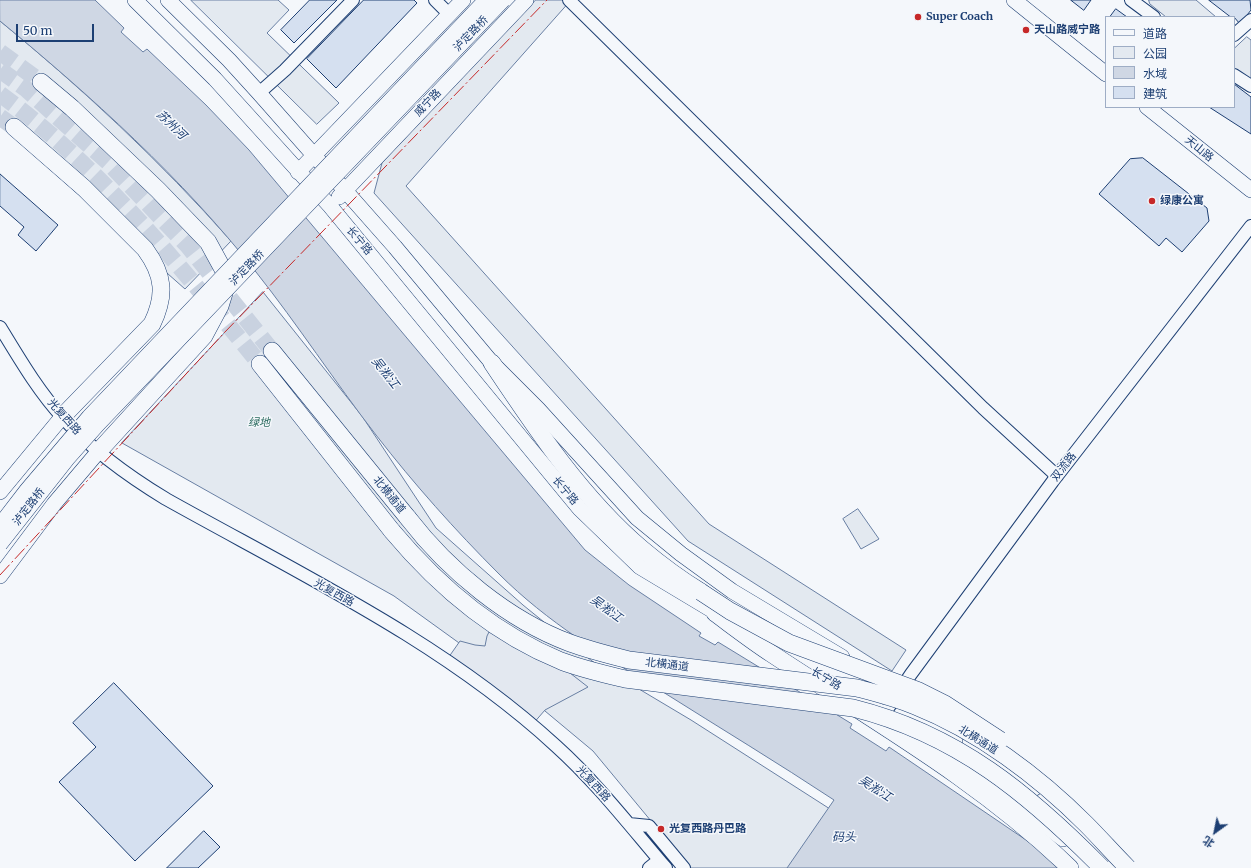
<!DOCTYPE html>
<meta charset="utf-8">
<style>
body{margin:0}
#map{position:relative;width:1251px;height:868px;overflow:hidden;background:#f4f7fb;font-family:Merriweather,"Noto Sans SC",serif}
canvas{display:block}
.legend{position:absolute;left:1105px;top:16px;width:130px;height:92px;box-sizing:border-box;background:#f4f7fb;border:1px solid #9eadc5;margin:0;padding:5px 7px;list-style:none;font-size:12px;color:#1d3f73}
.legend li{display:flex;align-items:center;gap:8px;height:20px}
.legend b{width:20px;border:1px solid #9eadc5}
.north{position:absolute;left:1195px;top:812px;width:40px;height:40px;-webkit-text-stroke:3px #f4f7fb;paint-order:stroke;rotate:213deg;font-size:11px;font-weight:700;line-height:16px;text-align:center;color:#1d3f73}
.north::after{content:'';display:block;margin:auto;width:14px;height:18px;background:#1d3f73;clip-path:polygon(50% 0,100% 100%,50% 72%,0 100%)}
.scale{position:absolute;left:16px;top:24px;width:78px;height:18px;box-sizing:border-box;border:2px solid #1d3f73;border-top:0;padding-left:5px;font-size:12px;line-height:14px;white-space:nowrap;color:#1d3f73;-webkit-text-stroke:3px #f4f7fb;paint-order:stroke}
</style>
<div id="map">
<canvas width="1251" height="868"></canvas>
<ul class="legend">
<li><b style="height:5px;background:#f4f7fb"></b>道路</li>
<li><b style="height:11px;background:#e3e9f0"></b>公园</li>
<li><b style="height:11px;background:#cfd7e4"></b>水域</li>
<li><b style="height:11px;background:#d5e0f0"></b>建筑</li>
</ul>
<div class="north">北</div>
<div class="scale">50 m</div>
</div>
<script>
const context = document.querySelector('canvas').getContext('2d');
context.lineJoin = 'round';
function paint(path, color) { context.fillStyle = color; context.fill(path, 'evenodd'); }
function trace(path, color, width, dash) { context.strokeStyle = color; context.lineWidth = width; context.lineCap = dash ? 'butt' : 'round'; context.setLineDash(dash || []); context.stroke(path); }
function write(font, color, halo, rows, align = 'center') {
  context.font = font + ' Merriweather,"Noto Sans SC",serif'; context.lineWidth = 3; context.setLineDash([]); context.textBaseline = 'middle'; context.strokeStyle = halo; context.fillStyle = color; for (const [text, x, y, turn = 0] of rows) {
    context.save(); context.translate(x, y); context.rotate((+turn || 0) * Math.PI / 180); context.textAlign = isNaN(turn) ? turn : align; if (halo) context.strokeText(text, 0, 0); context.fillText(text, 0, 0); context.restore();
  }
}
const green = new Path2D(`
 M191,0h87l11,10 -22,23 72,70 -22,21z
 M536,0h35l-165,186 303,338 197,126 -14,21 -204,-130 -314,-348 8,-30z
 M1149,0h47l20,17h-50l-16,-13z
 M0,21c82,67 160,140 231,220l-46,48 -185,-164z
 M1247,37l4,3v43l-17,-11v-23z
 M263,292l99,124 74,112 87,77 69,56 99,59 139,89 -42,59h-98l-97,-117 -102,-85 -97,-70 -272,-153z
 M858,509l21,30 -18,10 -18,-30z`);
const parking = new Path2D(`
 M512,628l76,59 -43,23 -13,15 -86,-64 14,-20 15,4 10,1 2,-10 3,-6z`);
const water = new Path2D(`
 M0,0h95l29,28 -3,4 22,20 4,-3 59,56 43,45 336,400 44,35 72,48 -2,3 16,9 3,-3 134,82 -2,4 36,23 3,-4 168,114 7,7h-277l47,-68c-56,-37 -114,-72 -171,-108 -58,-35 -116,-70 -164,-118 -44,-44 -85,-90 -123,-139 -41,-53 -78,-110 -120,-163 -73,-93 -165,-176 -256,-251z`);
const building = new Path2D(`
 M310,0h27l-43,43 -13,-13z
 M364,0h50l3,3 -81,85 -29,-29z
 M1071,0h20l-7,10z
 M1209,0h41l1,10 -11,14 -6,-7h-3z
 M1116,9l11,8h-17z
 M1234,84l17,13v37l-42,-27h25z
 M1143,158l64,50 2,13 -27,31 -16,-14 -7,8 -60,-52 31,-35z
 M0,174l58,51 -22,26 -18,-16 6,-8 -24,-21z
 M114,683l99,103 -78,75 -76,-79 37,-35 -23,-24z
 M204,831l16,16 -22,21h-31z`);
const highwayTunnel = new Path2D(`
 M0,52l41,30
 M0,70l25,18 83,74 80,84 84,105
 M0,94c102,75 181,173 260,270
 M0,117l14,10`);
const minor = new Path2D(`
 M435,0l14,14
 M569,0l414,408 74,68
 M1131,0l23,17
 M1234,35l17,-15
 M1234,75l17,11
 M259,93l26,-23 68,-70
 M0,327c19,31 38,64 63,91 30,33 65,58 103,81 134,75 277,143 390,247 41,37 74,80 110,122
 M884,714l27,-40 142,-193 198,-255
 M629,824l20,2 35,42
 M649,868l10,-8`);
const major = new Path2D(`
 M135,0l80,79 115,127 249,302 61,59 85,51
 M168,0l61,60 30,33 136,154 97,116 46,46 99,109 44,36 51,37 110,66
 M1014,0l92,74
 M1147,107l104,83
 M298,172l165,-172
 M339,197l187,-197
 M0,492l62,-75
 M0,576l54,-72 44,-52
 M838,686l46,28
 M917,736l100,68 46,35
 M970,742l65,46`);
const highway = new Path2D(`
 M41,82l31,26 86,82 50,52 17,31v17l-5,16 -16,30 -106,116
 M14,127l70,61 61,61c19,26 21,46 7,75l-90,93
 M272,351l136,167
 M492,363c44,66 90,135 150,186 19,16 38,30 59,43
 M260,364l132,167
 M715,613c19,14 37,28 57,41 103,68 208,127 298,214`);
const majorBridge = new Path2D(`
 M0,525l27,-35 62,-73 397,-417
 M0,544l67,-85 31,-35 405,-424`);
const highwayBridge = new Path2D(`
 M408,518c40,52 100,102 162,125 19,7 39,12 59,17l228,28c19,5 39,10 58,18 63,25 123,70 171,118 14,14 28,30 42,44
 M392,531c46,55 103,103 169,130 21,8 43,13 64,18l228,29c104,26 176,86 249,160
 M701,592l29,19 59,32 130,48 26,13 55,36`);
const power = new Path2D(`
 M0,575l224,-242 323,-333`);
const markers = [
 [918,17,4,"#c62828"],
 [1026,30,4,"#c62828"],
 [1152,201,4,"#c62828"],
 [661,829,4,"#c62828"]
];
const poiNames = [
 ["Super Coach",926,17],
 ["天山路威宁路",1034,30],
 ["绿康公寓",1160,201],
 ["光复西路丹巴路",669,829]
];
const streetNames = [
 ["泸定路桥",471,34,-46],
 ["威宁路",428,103,-46],
 ["天山路",1199,149,39],
 ["长宁路",359,241,50],
 ["泸定路桥",247,268,-46],
 ["光复西路",64,417,48],
 ["双流路",1064,467,-52],
 ["长宁路",565,491,50],
 ["北横通道",389,495,51],
 ["泸定路桥",29,507,-52],
 ["光复西路",334,593,29],
 ["北横通道",667,665,7],
 ["长宁路",826,679,31],
 ["北横通道",978,740,32],
 ["光复西路",593,784,47]
];
const parkNames = [
 ["绿地",259,423]
];
const waterNames = [
 ["苏州河",171,125,44],
 ["吴淞江",385,373,52],
 ["吴淞江",606,609,36],
 ["吴淞江",875,789,33],
 ["码头",844,838]
];
paint(green, '#e3e9f0');
trace(green, '#687fa3', 1);
paint(parking, '#e3e8f0');
trace(parking, '#687fa3', 1);
paint(water, '#cfd7e4');
trace(water, '#687fa3', 1);
paint(building, '#d5e0f0');
trace(building, '#1d3f73', 1);
trace(highwayTunnel, '#c9d2e0', 17, [17, 8]);
trace(minor, '#1d3f73', 14);
trace(major, '#1d3f73', 16);
trace(highway, '#1d3f73', 18);
trace(minor, '#f4f7fb', 12);
trace(major, '#f4f7fb', 15);
trace(highway, '#f4f7fb', 17);
trace(majorBridge, '#1d3f73', 16, []);
trace(highwayBridge, '#1d3f73', 18, []);
trace(majorBridge, '#f4f7fb', 15);
trace(highwayBridge, '#f4f7fb', 17);
trace(power, '#c62828', 1, [14, 3, 2, 3]);
for (const [x, y, r, color] of markers) { const dot = new Path2D(); dot.arc(x, y, r, 0, 2 * Math.PI); context.fillStyle = color; context.fill(dot); trace(dot, '#f4f7fb', 1.5); }
write('bold 11px', '#1d3f73', '#f4f7fb', poiNames, 'left');
write('11px', '#1d3f73', '#f4f7fb', streetNames);
write('italic 11px', '#2c6c60', '#f4f7fb', parkNames);
write('italic 12px', '#1d3f73', '#f4f7fb', waterNames);
</script>
